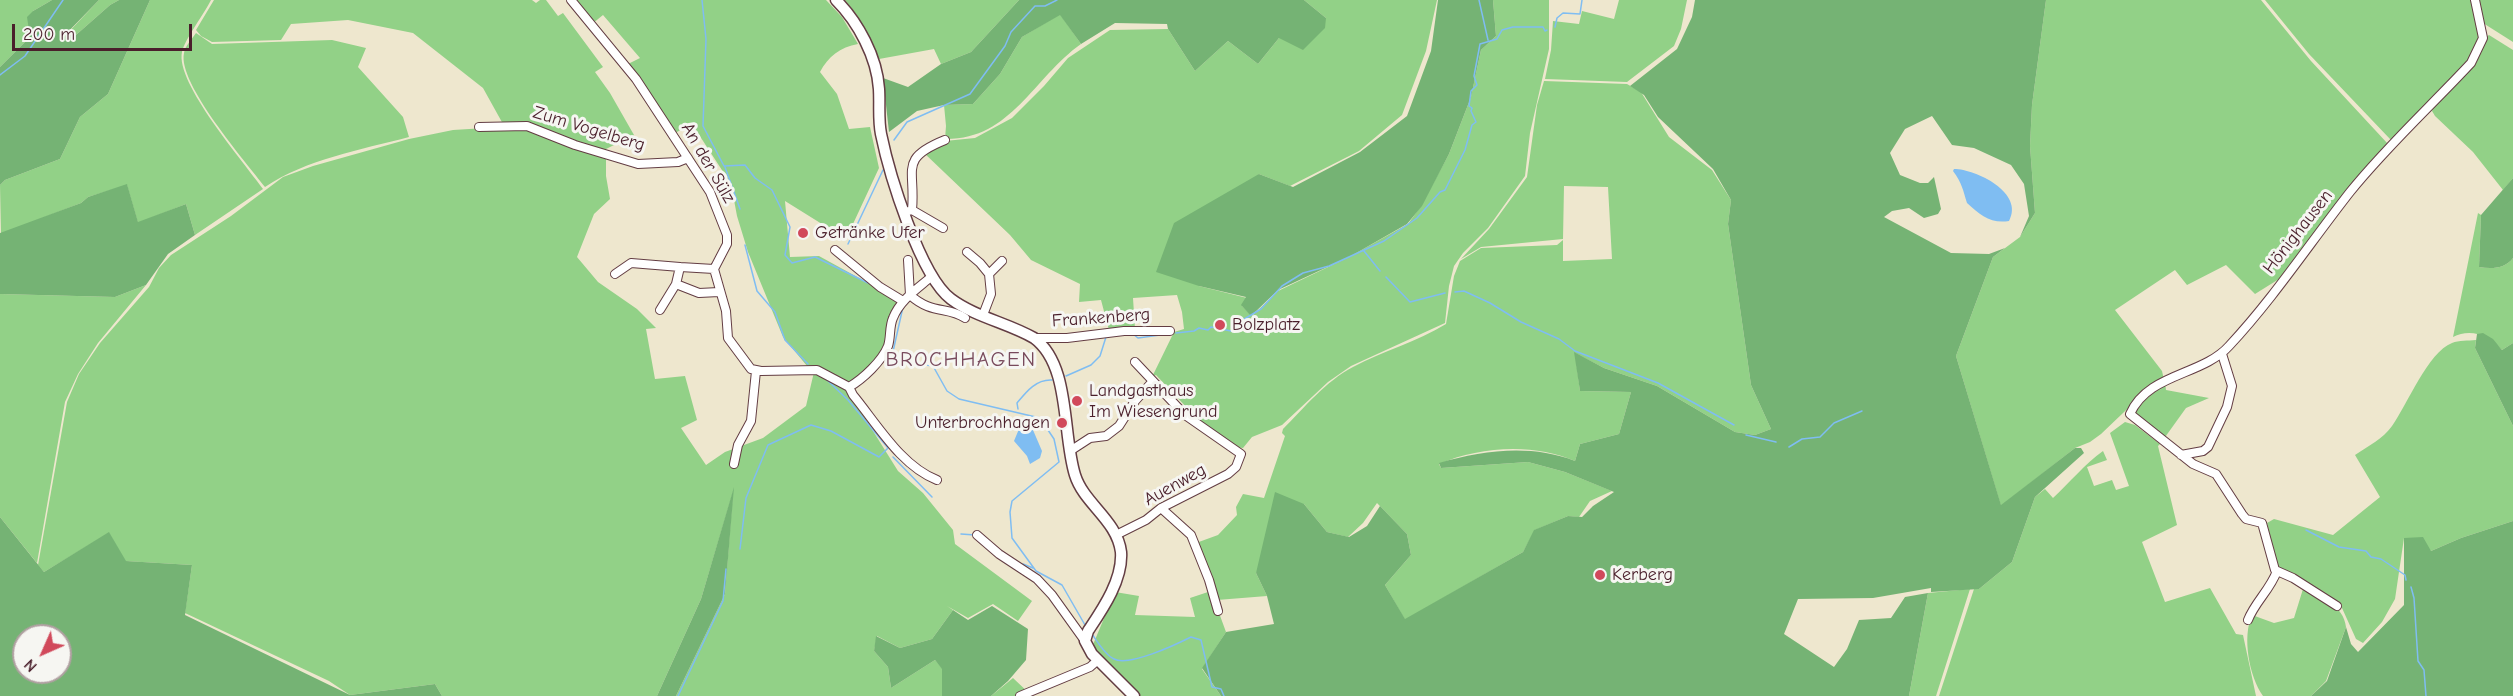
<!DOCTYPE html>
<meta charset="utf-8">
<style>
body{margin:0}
#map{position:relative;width:2513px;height:696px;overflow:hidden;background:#eee7ce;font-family:"Comic Neue",sans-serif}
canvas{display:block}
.north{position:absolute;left:12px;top:624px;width:60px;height:60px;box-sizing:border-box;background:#f6f6f2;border:2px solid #b1a0a2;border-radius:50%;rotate:225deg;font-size:16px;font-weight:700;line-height:24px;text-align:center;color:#4a1f2b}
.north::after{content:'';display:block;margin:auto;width:21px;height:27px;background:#d1495b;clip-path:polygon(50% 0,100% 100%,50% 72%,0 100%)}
.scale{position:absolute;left:12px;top:24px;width:180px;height:27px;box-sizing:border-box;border:3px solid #4a1f2b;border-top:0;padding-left:8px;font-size:18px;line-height:21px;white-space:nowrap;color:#4a1f2b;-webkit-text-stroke:4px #f6f6f2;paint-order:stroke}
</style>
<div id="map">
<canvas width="2513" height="696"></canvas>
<div class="north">N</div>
<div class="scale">200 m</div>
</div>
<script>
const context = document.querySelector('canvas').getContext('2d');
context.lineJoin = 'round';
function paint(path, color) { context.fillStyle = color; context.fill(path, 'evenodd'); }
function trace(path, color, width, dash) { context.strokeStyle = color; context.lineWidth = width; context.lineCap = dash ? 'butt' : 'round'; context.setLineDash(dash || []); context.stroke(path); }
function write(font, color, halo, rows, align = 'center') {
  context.font = font + ' "Comic Neue",sans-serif'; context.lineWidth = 6; context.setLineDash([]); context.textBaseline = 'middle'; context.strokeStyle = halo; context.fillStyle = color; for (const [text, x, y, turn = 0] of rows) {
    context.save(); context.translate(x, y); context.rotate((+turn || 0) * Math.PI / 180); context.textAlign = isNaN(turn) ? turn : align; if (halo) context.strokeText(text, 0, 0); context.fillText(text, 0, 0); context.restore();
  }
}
const green = new Path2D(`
 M0,0h52l-19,11 -3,26 -30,30z
 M99,0h20l-9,5 -42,37 -5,-4z
 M150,0h61c-7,14 -26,39 -29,52 -7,31 62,110 81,137l-68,46 -9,-31 -48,19 -11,-38 -39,12 -7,6 -80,31 -1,-49 5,-5 55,-21 20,-42 28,-23z
 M214,0h318l4,3 4,-3h6l12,16 5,-3 40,54 -8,5 15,21 24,42 -28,14 -1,3 -67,-24 -35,-4 -20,-36 -70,-55 -65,-13 -57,4 -10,16 -69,2 -11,-6 -5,-6z
 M572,0h254l16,17 16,27c-18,3 -30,13 -38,28l17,22 12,35 21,-2 9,41 -33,71 -61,-38 5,56 29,-1 82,45c-12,35 -19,61 -52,82l-42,-17 -24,-29 -35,-85 -11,-36 -6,-32 -39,-60 -17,9 -49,-68 14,-7 -37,-43 -11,9z
 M845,0h174l-48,52 -30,12 -7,-15 -55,10 -23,-45z
 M1304,0h133l-11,51 -24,64 -43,36 -69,35 -31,-12 -60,112 48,12 -5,8 10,10 26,-25 71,-34 59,-33 13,-18 28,-52 22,-57 10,-47 15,-14 -3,-36h56v49l-19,84 -5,43 -37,52 -25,25 -9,13 -5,20 -4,37 -94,43 -23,16 -46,43 -30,12 -9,11 -8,-1 -48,-32 3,-4 -34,-36 -4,2 22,-45 10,-3 -2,-17 -5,-17 -44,3 2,31 -26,1 -8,-30 -22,2 1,-18 -49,-24 -21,-25 -87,-83 22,-11 30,-3 37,-20 32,-32 24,-28 42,-28 58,-1 27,42 33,-30 30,23 21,-26 47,-20z
 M1619,0h68l-6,29 -7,17 -47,36 -82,-3 6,-29 2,-29 26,3 3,-13 32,8z
 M2046,0h215l50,61 77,83 -109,135 -24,15 -29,-29 -39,20 -12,-15 -60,40 47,61 2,9 -20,13 -43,41 -11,8 -15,6 -74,58 -45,-150 37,-99 27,-20 15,-24 -5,-67 2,-41z
 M2265,0h209l7,38 -4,13 -82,88h-5l-81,-85z
 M2477,0h36v42l-30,-19z
 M1060,14l21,30c-48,34 -70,96 -136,95l1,-13 -2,-21 29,-1 27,-30 22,-37z
 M196,33l16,11 120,-4 34,8 -8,19 45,50 6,20c-49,13 -102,22 -144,50 -19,-25 -88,-104 -81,-134 1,-7 8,-14 12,-20z
 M2489,35l24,15v128l-10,12 -30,-38 -38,-36 -3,-5 2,-5 47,-53 5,-16z
 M1544,81l83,3 14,8 28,45 43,33 19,30 -3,24 23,161 20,44 -16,6 -20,-3 -78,-46 -53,-18 -29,-15 5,38 51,1 -12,42 -39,10 -5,17c-40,-18 -95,-15 -136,3l2,4 87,-6 37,10 47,19 -22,10 -11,16 -11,-1 -33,14 -12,22 -118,68 -20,-35 26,-30 -4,-21 -30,-31 -14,20 -15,14 -21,-5 -23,-28 -48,69 11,23 -50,4 -21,-57 22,-8 19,-20 -1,-8 7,-13 21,4 21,-62 -3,-3 1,-4c21,-21 43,-48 70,-62 30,-16 64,-25 93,-43l8,-48 6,-15 21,-13 76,-3 6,-5v21l49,-2 -4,-72 -44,-1 -1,53 -82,8 -20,12 28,-30 38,-52 10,-72z
 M518,126l88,28v22l4,23 -16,15 -17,43 21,25 39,27 19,19 -10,1 9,50 30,-3 12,44 -16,8 25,37 19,-13 38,-14 43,-32 8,-34 34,19 50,80 25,22 30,37 2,14 77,57 -14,20 -25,-17 -25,14 -21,-12 6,4 -21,29 -32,9 -23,-12 -3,15 14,16 3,21 44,-28 7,8v28h-266l49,-102 8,-102 -32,107 -44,97h-215l-7,-12 -85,11 -21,-14 -144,-68 7,-48 -67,-4 -16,-28 -65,39 -6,-7 29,-163 12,-28 21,-31 49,-56 10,-19 12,-13 60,-39 52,-39 30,-11 96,-27 44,-9z
 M2478,213l3,2 -2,52c12,2 26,2 34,-9v85l-11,7c-12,-15 -32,-22 -49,-13z
 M146,285l-48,58 -20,31 -13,28 -28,161 -37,-46v-223l115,3z
 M2476,340l-1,8 38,78v95l-52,17 -30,13 -27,-13 -9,61 -13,23 -19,21 -7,-4 -14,-31 -64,-39 -11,-46 7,-4 59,16 47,-38 -25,-42c13,-9 28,-16 37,-29 15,-21 36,-74 60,-83 7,-3 16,-2 24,-3z
 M2165,383l1,7 43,8 -23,10 -23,32 -27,-25c-2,-15 18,-24 29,-32z
 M2125,422l10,3 25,19 -2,2 19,79 -35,17 23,60 45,-14 26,46 7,1 13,61h-317l35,-107h5l33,-27 23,-65 10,-8 8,9c17,-16 32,-34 50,-47l4,9 -20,7 7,19 18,-6 4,10 13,-4 -19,-53z
 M1970,589l-34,107h-27l19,-103z
 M2303,589c17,8 41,16 43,38l-20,54 -15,15h-48c-14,-20 -21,-59 -11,-81l22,8 20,-5z
 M1211,591l15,41 -24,37 19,27h-91l-38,-49 23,-55 24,4 -4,19 60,2 -5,-19z
 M1013,678l19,18h-41z`);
const forest = new Path2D(`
 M52,0h47l-36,37 5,5 42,-37 9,-5h31l-42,94 -28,23 -20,42 -55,21 -5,5v-118l30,-30 -3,-20 6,-6z
 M1019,0h285l22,18 -1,10 -22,22 -24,-12 -21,26 -30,-23 -33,30 -27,-42 -1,-5 -52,-1 -34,21 -21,-29 -38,22 -22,37 -27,30 -29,1 -27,6 -28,21 -6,-54 25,9 33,-23 30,-12z
 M1438,0h55l3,36 -15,14 -10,47 -22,57 -27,52 -15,18 -56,32 -73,34 -27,26 -10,-11 5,-8 -47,-11 -43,-14 18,-49 85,-49 34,13 67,-35 47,-36 24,-65z
 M1695,0h351l-14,105 -2,41 5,67 -15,24 9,-21 -5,-32 -13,-19 -37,-17 -22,-3 -20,-29 -27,13 -15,24 10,22 20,8h8l6,-6 7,32 -3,5 -14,4 -15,-10 -17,3 -8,6 67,36 38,1 16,-6 -12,9 -37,99 45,149 74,-57h6l3,5 -49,44 -23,65 -33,27 -48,3v-4l-58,10 -75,1 -14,35 50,33 13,-18 12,-29 32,-2 14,-21 23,-4 -19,103h-688l-19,-28 24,-36 48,-8 -7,-28 -11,-23 19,-81 29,12 23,28 22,5 18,-11 13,-20 27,28 4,21 -26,30 20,34 118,-67 11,-22 34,-14 14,1 11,-11 21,-14 -49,-20 -37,-10 -87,6 -2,-5c45,-13 92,-19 136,-2l5,-17 39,-10 12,-42 -51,-1 -6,-39 30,16 53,18 78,46 20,3 16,-6 -20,-44 -23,-161 3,-24 -18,-31 -55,-52 -14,-22 -14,-9 47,-37 15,-32z
 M2513,178v80c-8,11 -22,11 -34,9l2,-52z
 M127,184l11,38 48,-18 9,31 -27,19 -22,31 -31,12 -115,-3v-61l81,-30 7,-6z
 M2483,333l10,6 9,11 11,-7v83l-38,-78 2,-14z
 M734,487l-9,107 -49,102h-19l44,-97z
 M0,517l44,55 65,-40 17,29 66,4 -7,50 165,80 85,-11 7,12h-442zM24,636h36v36h-36z
 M2513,521v175h-202l16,-15 19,-54 5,17 7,8 46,-47v-67l19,-1 8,14 30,-13z
 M992,606l36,23 -2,31 -18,21 -17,15h-49v-27l-7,-9 -44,28 -3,-21 -14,-16 2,-15 24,12 32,-9 21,-29 15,10z`);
const water = new Path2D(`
 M1954,169c22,0 71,24 55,52 -18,3 -29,-6 -42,-18 -4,-13 -5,-20 -14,-32z
 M1024,426l9,4 9,21 -2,7 -10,6 -3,-8 -13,-15 5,-12z`);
const stream = new Path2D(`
 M702,0l4,39 -3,87 21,40 21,-1 10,13 17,12 18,37 -5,28 7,8 23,-6 53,26
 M1479,0l9,40
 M1555,27l2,-9 6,-5 17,1 2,-14
 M0,75l25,-19 38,-56
 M894,140l13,-18 63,-28 35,-48 6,-14 24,-26h10l12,-6
 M725,167l15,42
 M848,244l35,-74
 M745,245l12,46 18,21 10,28 23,24
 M1364,251l16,20
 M1386,277l24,25 35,-9
 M1455,292l9,-1 26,12 31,19 38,17 16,12 83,32 76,42
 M903,307l-11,49 6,5 35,5 14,25 12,8 81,19 14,21 5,23 -47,39 -2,11 2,26 24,33 26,14 23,40
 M1176,333l18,-2 5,-3 9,2 3,-3 20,4 7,-4 3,-6 20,-12 21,-23 21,-13 26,-7 55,-25 33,-23 23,-26 5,-2 20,-40 7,-25 4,-3 -5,-11 1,-3 -3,-2 2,-15 6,-6 -3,-9 6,-32 17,-5 5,-9 11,-3h30l2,4 2,-1
 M1133,334l5,4 22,-3
 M1066,376l25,-11 9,-9 6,-19
 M1018,409l-1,-6c9,-11 19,-24 35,-23
 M1746,435l30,7
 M1789,447l13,-8 18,-2 14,-14 28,-12
 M893,457l39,40
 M2306,530l33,17 27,4 5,6 10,2 24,16 1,5
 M961,534l14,1
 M740,549l6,-51 22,-53 43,-20 20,6 48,26 9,-9 -40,-48 -22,-21
 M1023,564l10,4
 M2411,587l3,11 4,63 6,9 2,26
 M1092,634c5,7 13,21 22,25 15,8 63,-15 77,-22l10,3 11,47 9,2 3,7
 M678,696l45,-95 3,-32`);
const minor = new Path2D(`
 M571,0l65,79 74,113 17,43v9l-13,25 12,42 2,27 23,31 10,2 56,-1 32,17c14,-8 33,-26 39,-41 3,-9 1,-19 5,-28 7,-18 24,-29 38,-41
 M479,127l48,-1 48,19 63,19 40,-2 10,-4
 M912,210l31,18
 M905,212l7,-2c4,-41 -14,-51 33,-70
 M835,250l45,37 23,14
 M967,252l13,11 9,11
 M908,260l2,35c22,20 38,11 55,23
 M714,269l-34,-2 -4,17 23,9 20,-1
 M615,274l16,-11 49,4
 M660,310l16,-26
 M983,315l8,-21 -2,-20 13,-13
 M1034,338h33l57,-7h46
 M849,387l4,8c24,29 48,71 84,85
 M1070,451l20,-13 16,-2 13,-10 16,-25 18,-20
 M2181,455l22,-4 5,-4 19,-40 5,-21 -10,-32
 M734,464l4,-19 13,-24 5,-50
 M1161,508l30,27 18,45 9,31
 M977,535l22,19 38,25 15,16 33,46
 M1116,535l30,-15 15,-12 67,-34 8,-7 5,-13 -56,-39 -50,-53
 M2337,606l-44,-28 -18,-8 -13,-47 -16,-4 -4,-5 -26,-40 -23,-10 -63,-50c18,-41 72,-38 99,-68 44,-47 81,-103 121,-154 37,-46 81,-86 121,-129l12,-25 -8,-38
 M2248,620c7,-18 22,-30 29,-49
 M1020,696l70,-29 8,-7`);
const major = new Path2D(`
 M836,0c22,22 41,57 43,89 1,15 -1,30 2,45 8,39 39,142 70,165 24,18 57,24 83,39 37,27 28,96 41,137 9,29 42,45 46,77 2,28 -19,58 -33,79l-3,10 7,13 42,42`);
const markers = [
 [803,233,6,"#d1495b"],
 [1220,325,6,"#d1495b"],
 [1077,401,6,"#d1495b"],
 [1062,423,6,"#d1495b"],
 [1600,575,6,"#d1495b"]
];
const streetNames = [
 ["Zum Vogelberg",589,129,17],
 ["An der Sülz",708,163,60],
 ["Hönighausen",2298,232,-52],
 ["Frankenberg",1101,318,-4],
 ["Auenweg",1175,485,-29]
];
const poiNames = [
 ["Getränke Ufer",815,233],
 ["Bolzplatz",1232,325],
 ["Landgasthaus",1089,391],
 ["Im Wiesengrund",1089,412],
 ["Unterbrochhagen",1050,423,"right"],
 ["Kerberg",1612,575]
];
const quarterNames = [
 ["BROCHHAGEN",961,360]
];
paint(green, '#92d187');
paint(forest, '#75b374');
paint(water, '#7fbdf2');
trace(stream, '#7fbdf2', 1.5);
trace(minor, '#633d43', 10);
trace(major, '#633d43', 13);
trace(minor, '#fff', 8);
trace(major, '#fff', 10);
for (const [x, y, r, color] of markers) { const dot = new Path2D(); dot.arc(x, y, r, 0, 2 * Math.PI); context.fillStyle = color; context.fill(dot); trace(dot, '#f6f6f2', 2); }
write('18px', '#4a1f2b', '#f6f6f2', streetNames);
write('18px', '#4a1f2b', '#f6f6f2', poiNames, 'left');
context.letterSpacing = '1.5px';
write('21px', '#784a5c', '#f6f6f2', quarterNames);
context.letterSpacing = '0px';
</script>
